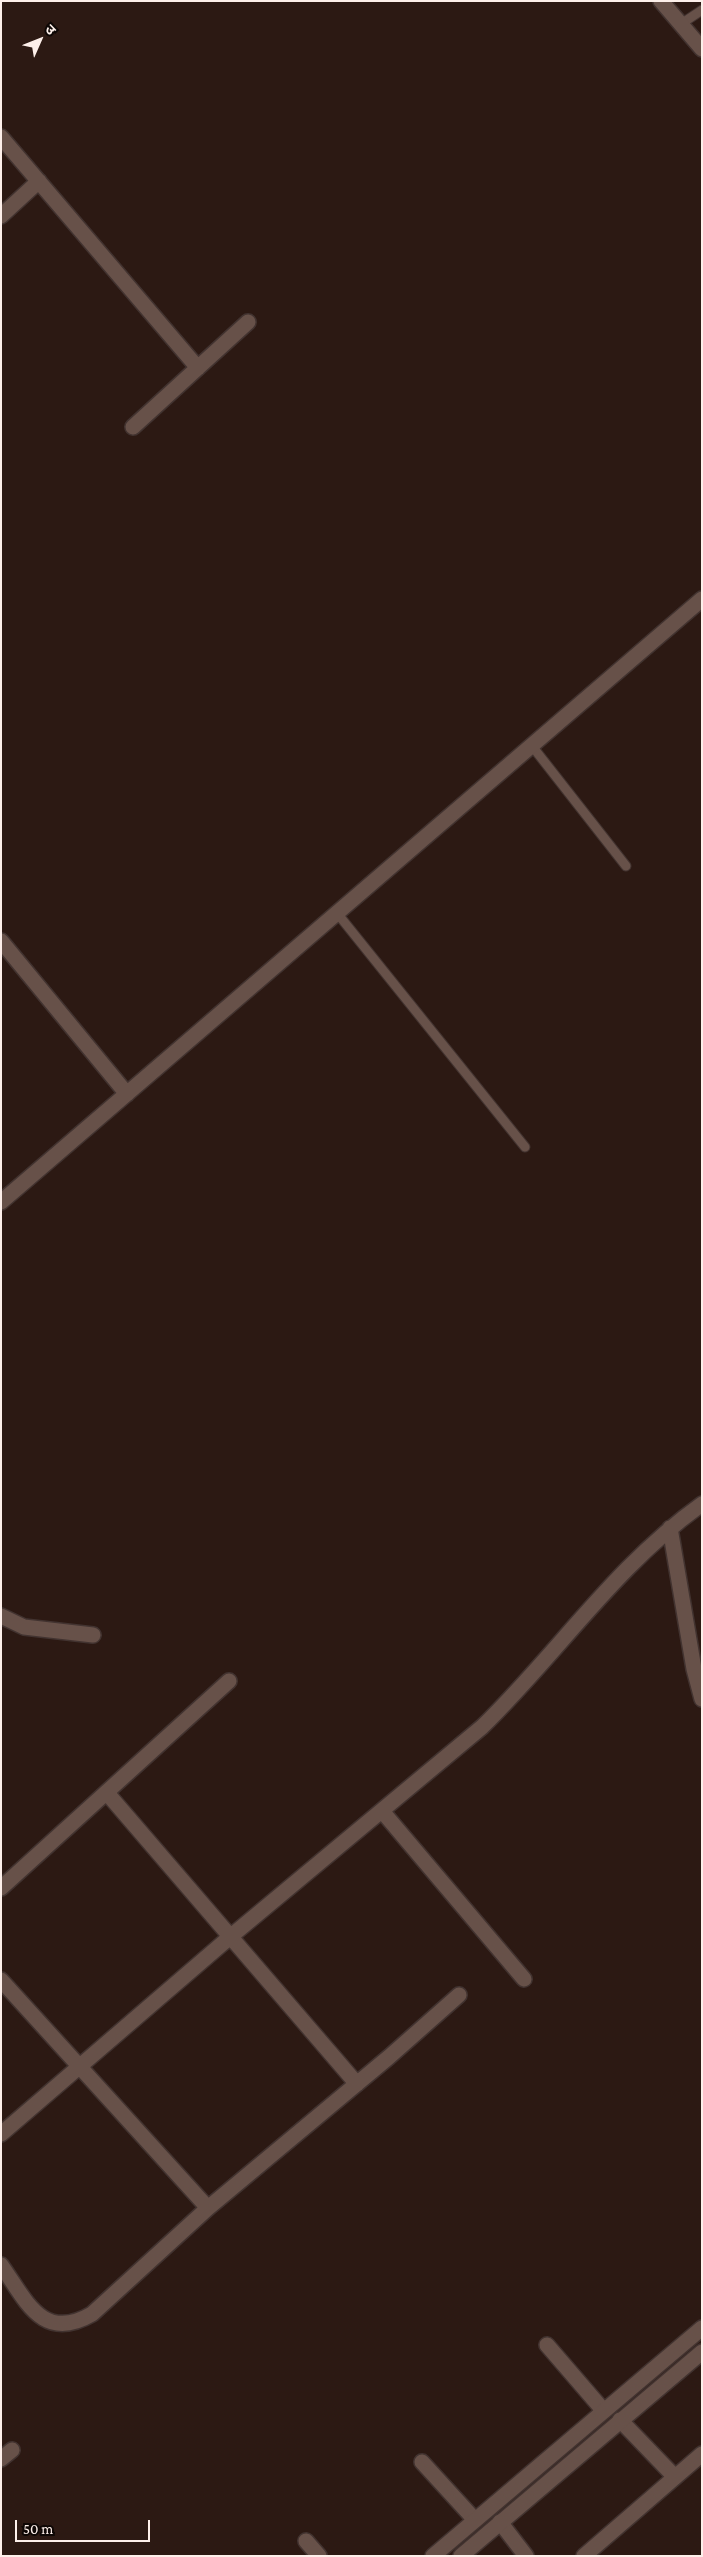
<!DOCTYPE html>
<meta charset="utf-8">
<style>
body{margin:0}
#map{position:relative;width:703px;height:2557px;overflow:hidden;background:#2c1913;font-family:"Crimson Pro","Noto Sans Devanagari",serif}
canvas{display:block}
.frame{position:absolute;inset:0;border:2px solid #fdefea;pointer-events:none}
.north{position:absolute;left:15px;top:15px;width:50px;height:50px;-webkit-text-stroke:4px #0e0705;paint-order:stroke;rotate:46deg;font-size:14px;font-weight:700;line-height:20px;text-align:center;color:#fdefea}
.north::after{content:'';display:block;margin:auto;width:18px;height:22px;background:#fdefea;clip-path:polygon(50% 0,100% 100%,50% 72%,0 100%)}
.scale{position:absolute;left:15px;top:2520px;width:135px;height:22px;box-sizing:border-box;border:2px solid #fdefea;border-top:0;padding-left:6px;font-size:15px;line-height:18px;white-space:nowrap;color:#fdefea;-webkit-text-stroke:4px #0e0705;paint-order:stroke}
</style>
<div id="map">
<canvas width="703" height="2557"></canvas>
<div class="frame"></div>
<div class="north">उ</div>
<div class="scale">50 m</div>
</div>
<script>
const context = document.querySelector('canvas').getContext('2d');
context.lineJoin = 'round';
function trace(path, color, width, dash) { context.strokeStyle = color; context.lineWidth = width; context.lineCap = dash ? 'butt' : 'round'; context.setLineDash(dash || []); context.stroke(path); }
const lane = new Path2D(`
 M681,24l21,-14
 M532,746l94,120
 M337,913l188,234`);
const street = new Path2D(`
 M1,137l197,231
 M1,216l38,-35
 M133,427l115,-105
 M1,941l126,153
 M1,1202l701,-603
 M670,1528l24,141 8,30
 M1,1616l23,11 69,8
 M107,1793l250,291
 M382,1811l142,168
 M1,1888l228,-207
 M1,1980l207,228
 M1,2134l229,-197 252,-210c75,-73 134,-162 220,-223
 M1,2265c25,35 41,78 91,49l116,-106 181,-151 70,-62
 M547,2345l56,65
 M620,2420l54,56
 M1,2459l11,-9
 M422,2462l53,58
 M500,2522l26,34
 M306,2541l13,15
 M584,2556l118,-102`);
const secondary = new Path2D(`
 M661,1l41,48
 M433,2556l269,-228
 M461,2556l241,-204`);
trace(lane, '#423330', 11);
trace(street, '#423330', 18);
trace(secondary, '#423330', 18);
trace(lane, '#675149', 9);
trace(street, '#675149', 15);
trace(secondary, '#675149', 15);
</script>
